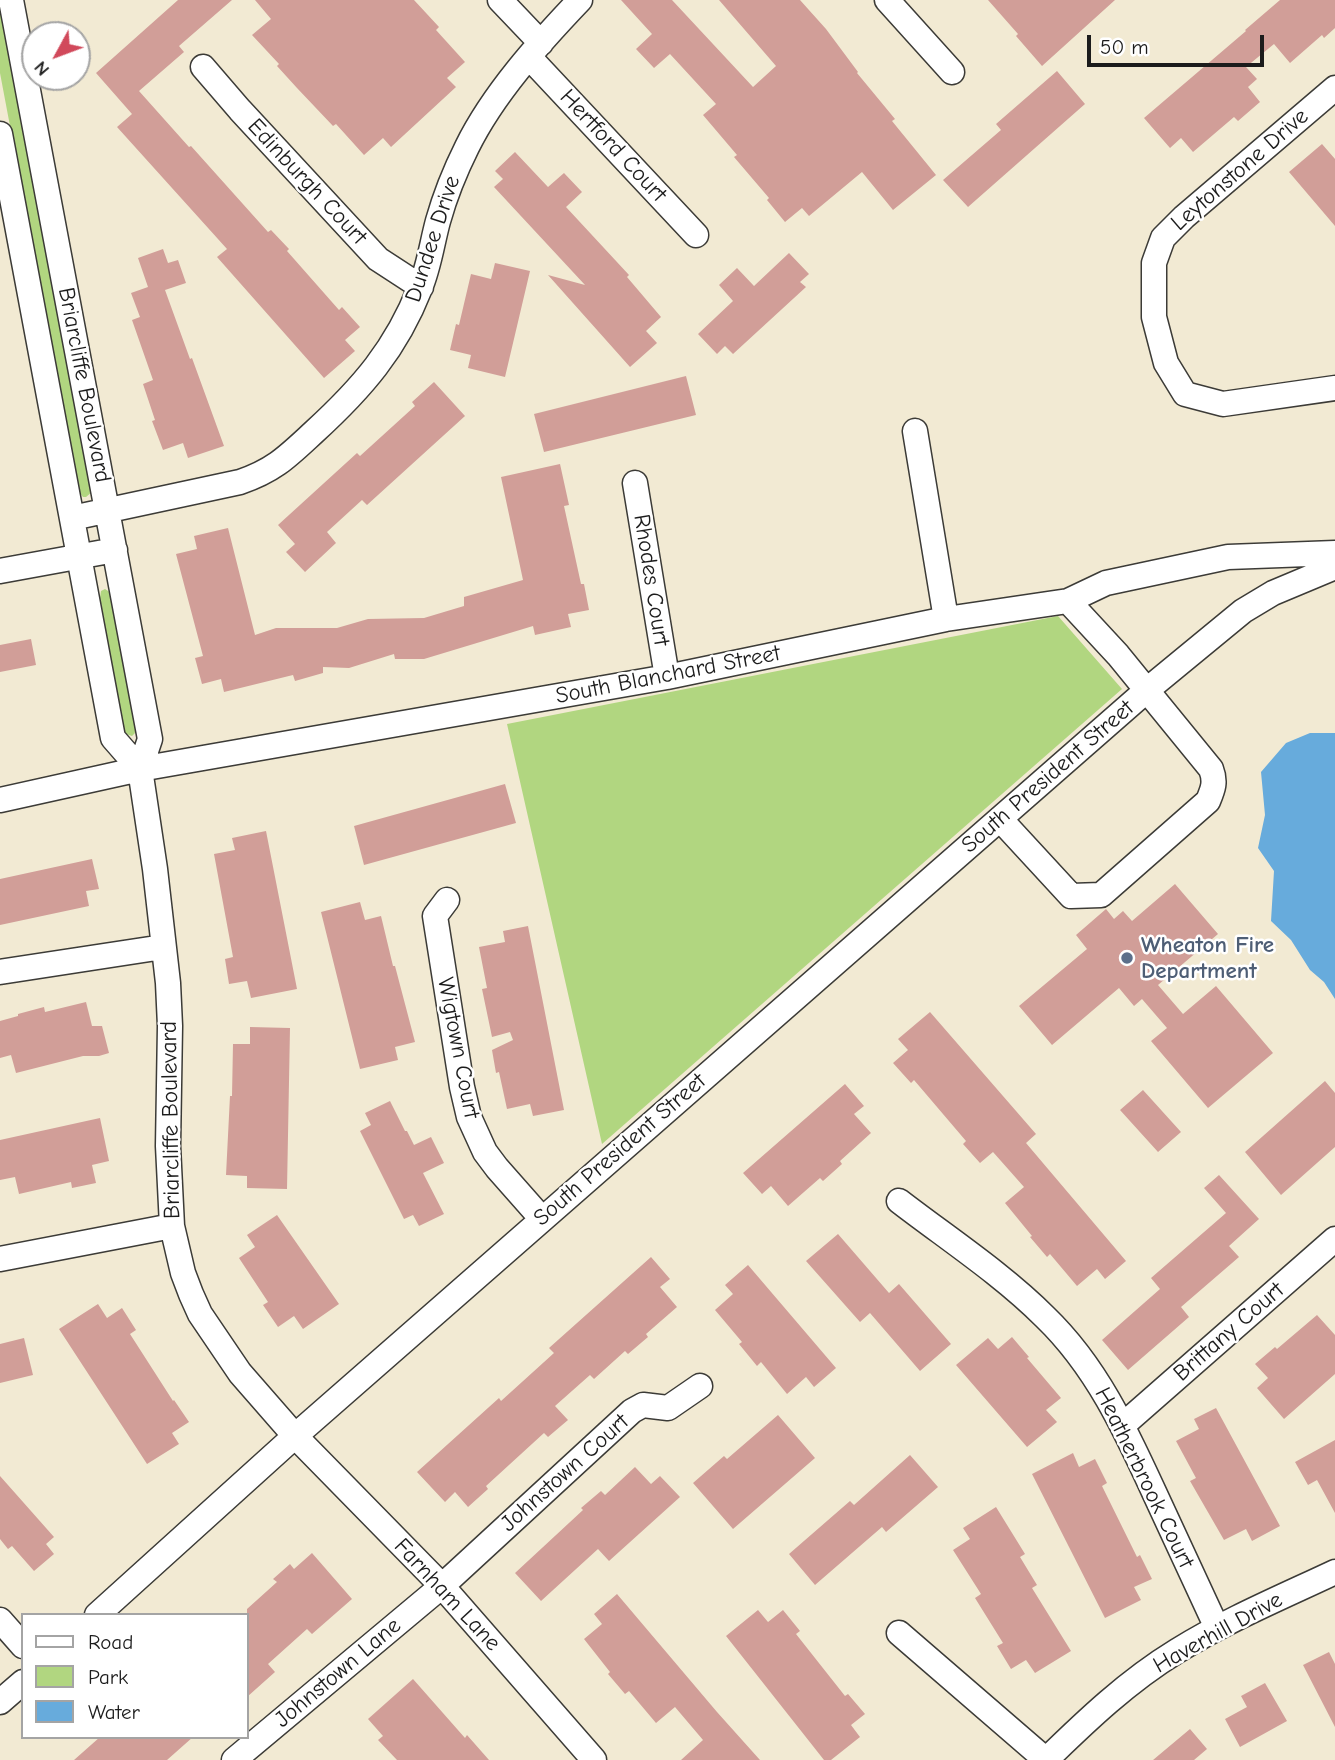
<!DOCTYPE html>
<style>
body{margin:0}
#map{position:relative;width:1335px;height:1760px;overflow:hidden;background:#f2ead3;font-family:"Comic Neue",sans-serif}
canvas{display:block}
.legend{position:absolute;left:21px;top:1613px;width:228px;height:126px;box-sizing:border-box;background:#fff;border:2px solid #a4a4a4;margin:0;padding:9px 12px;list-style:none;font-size:21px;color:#1c1c1c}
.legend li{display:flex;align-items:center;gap:14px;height:35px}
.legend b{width:35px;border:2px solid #a4a4a4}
.north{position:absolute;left:21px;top:21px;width:70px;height:70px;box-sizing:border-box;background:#fff;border:2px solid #a4a4a4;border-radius:50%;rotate:229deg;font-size:19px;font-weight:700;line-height:28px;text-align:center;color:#1c1c1c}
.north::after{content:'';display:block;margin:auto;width:24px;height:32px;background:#d1495b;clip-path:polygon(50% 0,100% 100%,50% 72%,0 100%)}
.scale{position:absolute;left:1087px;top:35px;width:177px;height:32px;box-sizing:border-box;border:4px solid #1c1c1c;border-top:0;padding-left:9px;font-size:21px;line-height:24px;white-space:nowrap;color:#1c1c1c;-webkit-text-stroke:5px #fff;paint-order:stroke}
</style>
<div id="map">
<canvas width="1335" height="1760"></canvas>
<ul class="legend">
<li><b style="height:9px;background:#fff"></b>Road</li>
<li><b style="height:19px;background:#b1d680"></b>Park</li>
<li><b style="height:19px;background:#67abdc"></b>Water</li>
</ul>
<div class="north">N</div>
<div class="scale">50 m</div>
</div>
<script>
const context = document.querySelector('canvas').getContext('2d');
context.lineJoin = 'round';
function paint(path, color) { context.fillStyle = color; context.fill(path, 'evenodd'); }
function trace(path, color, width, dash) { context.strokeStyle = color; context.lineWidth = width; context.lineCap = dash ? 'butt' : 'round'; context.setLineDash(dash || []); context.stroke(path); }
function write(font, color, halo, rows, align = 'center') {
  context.font = font + ' "Comic Neue",sans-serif'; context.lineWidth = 5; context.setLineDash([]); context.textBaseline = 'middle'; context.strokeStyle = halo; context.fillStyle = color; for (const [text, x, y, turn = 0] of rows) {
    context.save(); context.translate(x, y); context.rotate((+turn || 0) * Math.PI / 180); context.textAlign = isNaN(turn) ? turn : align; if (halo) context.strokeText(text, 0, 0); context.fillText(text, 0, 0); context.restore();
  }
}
const green = new Path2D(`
 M0,2l92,490 -6,5h-3l-4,-5 -79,-419z
 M105,589l6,4 26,138 -5,5 -6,-2 -2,-4 -24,-132 1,-7z
 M1058,616l64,73 -520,455 -95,-420z`);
const water = new Path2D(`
 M1310,733h25v266l-11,-17 -14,-12 -19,-30 -20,-19 3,-50 -16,-23 7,-33 -4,-43 25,-29z`);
const building = new Path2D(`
 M178,0h54l-53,46 5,6 -45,39 50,56 2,-1 77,86 3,-2 18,19 -2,2 52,59 3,-3 18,20 -15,13 10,11 -31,27 -107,-121 10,-8 -110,-122 15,-13 -36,-41z
 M255,0h159l25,27 -3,3 29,32 -18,16 9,9 -65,60 -8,-9 -19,17 -28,-31 -3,2 -36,-38 -20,-22 2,-2 -27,-29 19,-16z
 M621,0h51l81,87 23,-21 -57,-66h81l26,29 32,43 -1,1 38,46 -3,2 44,54 -43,35 -31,-38 -53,44 -7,-8 -17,14 -18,-22 2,-2 -35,-41 3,-2 -34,-40 13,-11 -46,-50 -16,14 -18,-19 16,-15z
 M988,0h127l-73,66 -26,-30 2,-2z
 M1280,0h55v28l-11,10 -2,-3 -32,28 -16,-19 -28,23 11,12 -9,8 12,15 -22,19 -4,-4 -41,35 -12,-14 -11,10 -26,-30 102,-87 -1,-1z
 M1057,71l28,33 -117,103 -25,-27 58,-50 -5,-6z
 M1322,144l13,15v67l-46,-54z
 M515,152l33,35 16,-14 18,19 -16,15 63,68 -2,2 34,40 -15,14 11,12 -27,24 -82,-92 37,10 -91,-98 9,-8 -8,-8z
 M163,249l5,14 10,-3 8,23 -21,7 25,69 2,-1 32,88 -36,12 -5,-15 -20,7 -11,-29 3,-1 -12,-36 10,-4 -21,-60 8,-3 -9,-24 17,-6 -10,-29z
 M789,253l20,21 -9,8 6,5 -73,67 -8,-8 -8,8 -19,-20 35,-33 -14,-16 18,-17 17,18z
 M495,263l35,8 -25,106 -37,-9 3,-13 -21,-5 6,-26 3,1 12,-51 20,5z
 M686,376l10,39 -152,37 -10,-38z
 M434,382l31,34 -98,89 -5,-5 -35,32 9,11 -31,29 -19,-20 9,-8 -17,-19 79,-72 3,3 55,-50 -3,-4z
 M560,464l9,41 -5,1 17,78h3l5,26 -21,4 3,13 -36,8 -2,-9 -109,33h-29l-1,-5 -45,14 -26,-1v6l-28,8 -2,-6 -69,17 -3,-13 -19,5 -7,-26 8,-2 -27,-102 21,-5 -3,-13 34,-8 27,107 21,-7h61l31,-9 56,-1 40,-12v-9l59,-17 -22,-103z
 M31,639l5,26 -36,7v-27z
 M505,784l11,39 -152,42 -10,-39z
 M266,831l31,158 -46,9 -4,-17 -18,3 -4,-25 8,-2 -19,-103 21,-4 -3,-12z
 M92,859l7,30 -13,2 3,15 -89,19v-46z
 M1175,884l43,50 -60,51 25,29 33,-28 57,67 -65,55 -57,-67 16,-13 -25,-29 -8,7 -15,-18 -67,57 -33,-39 68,-57 -11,-14 30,-26 8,10 9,-8 9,10z
 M360,902l5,18 16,-4 12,50h2l20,76 -20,5 3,13 -38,9 -39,-157z
 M528,926l36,184 -31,6 -3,-12 -23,5 -8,-37 -3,1 -4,-23 21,-10 -3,-8 -18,5 -10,-48 5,-1 -8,-41 26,-5 -2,-11z
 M86,1002l6,24h10l7,27 -10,3h-16l-67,17 -5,-18 -11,3v-37l18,-5v-2l26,-7 1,5z
 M930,1012l106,122 -10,9 100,118 -21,18 -8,-10 -20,17 -27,-32 -3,3 -17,-20 2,-1 -27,-33 19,-16 -31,-35 -13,11 -17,-19 3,-3 -52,-61 -3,3 -18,-20 15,-13 -10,-11z
 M250,1027l40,1 -3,161 -40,-1v-12l-21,-1 4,-79h2l1,-52h17z
 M1325,1081l10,12v54l-54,48 -36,-43z
 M845,1084l19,22 -10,8 17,19 -31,28 2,3 -19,17 -3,-3 -32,28 -17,-20 -9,8 -19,-21z
 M1143,1090l38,42 -23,20 -38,-42z
 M390,1101l15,30h2l7,14 17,-8 13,26 -21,10 21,41 -25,12 -6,-11 -9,4 -44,-88 11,-6 -6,-12z
 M100,1118l9,43 -17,4 4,18 -24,5 -1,-6 -52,12 -4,-17 -15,3v-40z
 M1219,1175l40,44 -30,27 10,11 -58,50 8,10 -61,53 -26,-30 58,-51 -9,-11 75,-65 -22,-25z
 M277,1215l62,89 -36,25 -9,-13 -16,11 -15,-22 5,-3 -29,-44 16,-11 -8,-12z
 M838,1234l51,59 10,-9 52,60 -31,27 -50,-58 -10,9 -54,-61z
 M651,1257l19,22 -10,8 17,20 -31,27 2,3 -20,17 -3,-3 -31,28 -4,-4 -35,31 13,14 -20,17 -4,-4 -58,53 2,3 -20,18 -13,-15 -10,10 -28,-30 82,-74 2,3 53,-48 -5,-5z
 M748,1265l88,103 -22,19 -8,-10 -19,17 -26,-32 -4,4 -18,-22 3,-2 -27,-32 18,-16 -8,-9z
 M98,1304l9,14 15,-10 14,22 -6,4 43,67 1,-1 15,22 -17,11 7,11 -32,20 -88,-135z
 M1317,1315l18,20v39l-51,45 -27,-31 11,-10 -13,-14 20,-17 2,2z
 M1012,1337l17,20 -2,1 34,40 -15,12 11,12 -30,25 -71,-82 32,-27 10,11z
 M24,1338l9,37 -33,8v-39z
 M1216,1408l64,118 -28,15 -6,-12 -22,11 -34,-59 6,-3 -20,-37 23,-12 -5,-10z
 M778,1415l37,43 -82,71 -40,-46 31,-27 3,3z
 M1335,1440v73l-18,-33 -9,5 -13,-23z
 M1073,1453l6,14 16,-8 12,24 -5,3 35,71 3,-2 12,24 -18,8 7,13 -36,18 -73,-144z
 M910,1455l28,32 -52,45 -4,-5 -67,58 -26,-31 61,-53 4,4z
 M635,1467l16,17 9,-8 20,21 -71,64 -11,-12 -57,52 -26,-28 68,-63 -2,-2 20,-17 4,4z
 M0,1476l54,61 -8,7 8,10 -20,17 -22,-25 -4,3 -8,-10z
 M996,1507l29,47 -5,3 17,28 -5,3 39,63 -36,22 -9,-13 -15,9 -14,-23 6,-3 -28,-45 6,-4 -28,-44 17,-11 -7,-11z
 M312,1553l40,46 -40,35 -5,-5 -39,35 7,8 -28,25v-88l30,-27 -4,-3 17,-15 4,5z
 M617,1594l100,118 43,48h-79l22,-20 -28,-33 -19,16 -27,-32 -4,3 -17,-20 2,-2 -26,-33 18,-15 -8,-10z
 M758,1610l10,12 15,-12 17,21 -4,3 49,62 3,-2 17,20 -14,11 9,12 -29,23h-7l-98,-124z
 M1329,1652l6,12v63l-32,-62z
 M413,1679l52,59 2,-3 22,25h-92l-19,-20 5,-4 -15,-17z
 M1265,1683l22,38 -47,26 -15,-28 22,-12 -6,-11z
 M1190,1729l17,20 -13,11h-41z
 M100,1737h93l-26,23h-93z`);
const minor = new Path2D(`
 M11,0l139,739 -10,30 15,100 13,114 2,43 -2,120 4,80 11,47 8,21 9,20 40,59 55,63 147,150 152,174
 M500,0l41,43
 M887,0l65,72
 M530,58l166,177
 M203,67l37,43 138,149 43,28
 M1335,88l-151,129 -21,21 -9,25v54l12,46 19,31 38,10 112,-16
 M0,134l113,604 27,31
 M915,431l31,188
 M635,483l32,194
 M72,518l168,-36c35,-12 48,-26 74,-50 48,-44 82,-83 106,-144 9,-21 12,-45 18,-67 7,-25 17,-50 29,-74 26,-53 72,-104 113,-147
 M0,571l115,-21
 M0,800l140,-31 527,-92 279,-58 122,-18 38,-18 122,-26 107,-4
 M1000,819l71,77 30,-1 107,-94c5,-12 8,-19 3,-32l-93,-114 -50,-54
 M447,900l-12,16 27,171 7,30 16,35 12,16 45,51
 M0,972l163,-25
 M899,1201c48,37 103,73 146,116 51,49 80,112 109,175 21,45 42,91 63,136
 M0,1259l172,-33
 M1123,1425l212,-186
 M97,1615l198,-179 852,-746 96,-79 30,-18 62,-26
 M0,1620l23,26
 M899,1633l147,127
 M0,1702l23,-20
 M234,1760l208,-174 190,-175 11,-6 25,3 32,-22
 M1046,1760c41,-40 82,-79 131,-109 50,-31 105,-54 158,-79`);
const markers = [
 [1127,958,7,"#5c6f8a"]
];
const streetNames = [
 ["Hertford Court",613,146,47],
 ["Leytonstone Drive",1240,170,-41],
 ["Edinburgh Court",307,182,47],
 ["Dundee Drive",433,239,-72],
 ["Briarcliffe Boulevard",84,385,79],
 ["Rhodes Court",651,580,81],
 ["South Blanchard Street",668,675,-11],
 ["South President Street",1048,777,-41],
 ["Wigtown Court",458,1048,79],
 ["Briarcliffe Boulevard",171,1120,-91],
 ["South President Street",620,1150,-41],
 ["Brittany Court",1229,1332,-41],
 ["Johnstown Court",565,1473,-42],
 ["Heatherbrook Court",1144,1478,64],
 ["Farnham Lane",447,1595,47],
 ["Haverhill Drive",1218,1633,-29],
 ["Johnstown Lane",338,1673,-40]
];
const serviceNames = [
 ["Wheaton Fire",1141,945],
 ["Department",1141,971]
];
paint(green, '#b1d680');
paint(water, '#67abdc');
paint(building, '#d19e98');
trace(minor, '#3c3b37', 27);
trace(minor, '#fff', 24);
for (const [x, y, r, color] of markers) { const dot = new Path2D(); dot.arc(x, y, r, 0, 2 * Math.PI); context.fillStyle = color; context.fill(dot); trace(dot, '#fff', 2.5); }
write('23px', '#1c1c1c', '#fff', streetNames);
write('bold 23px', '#4e5e75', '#fff', serviceNames, 'left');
</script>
